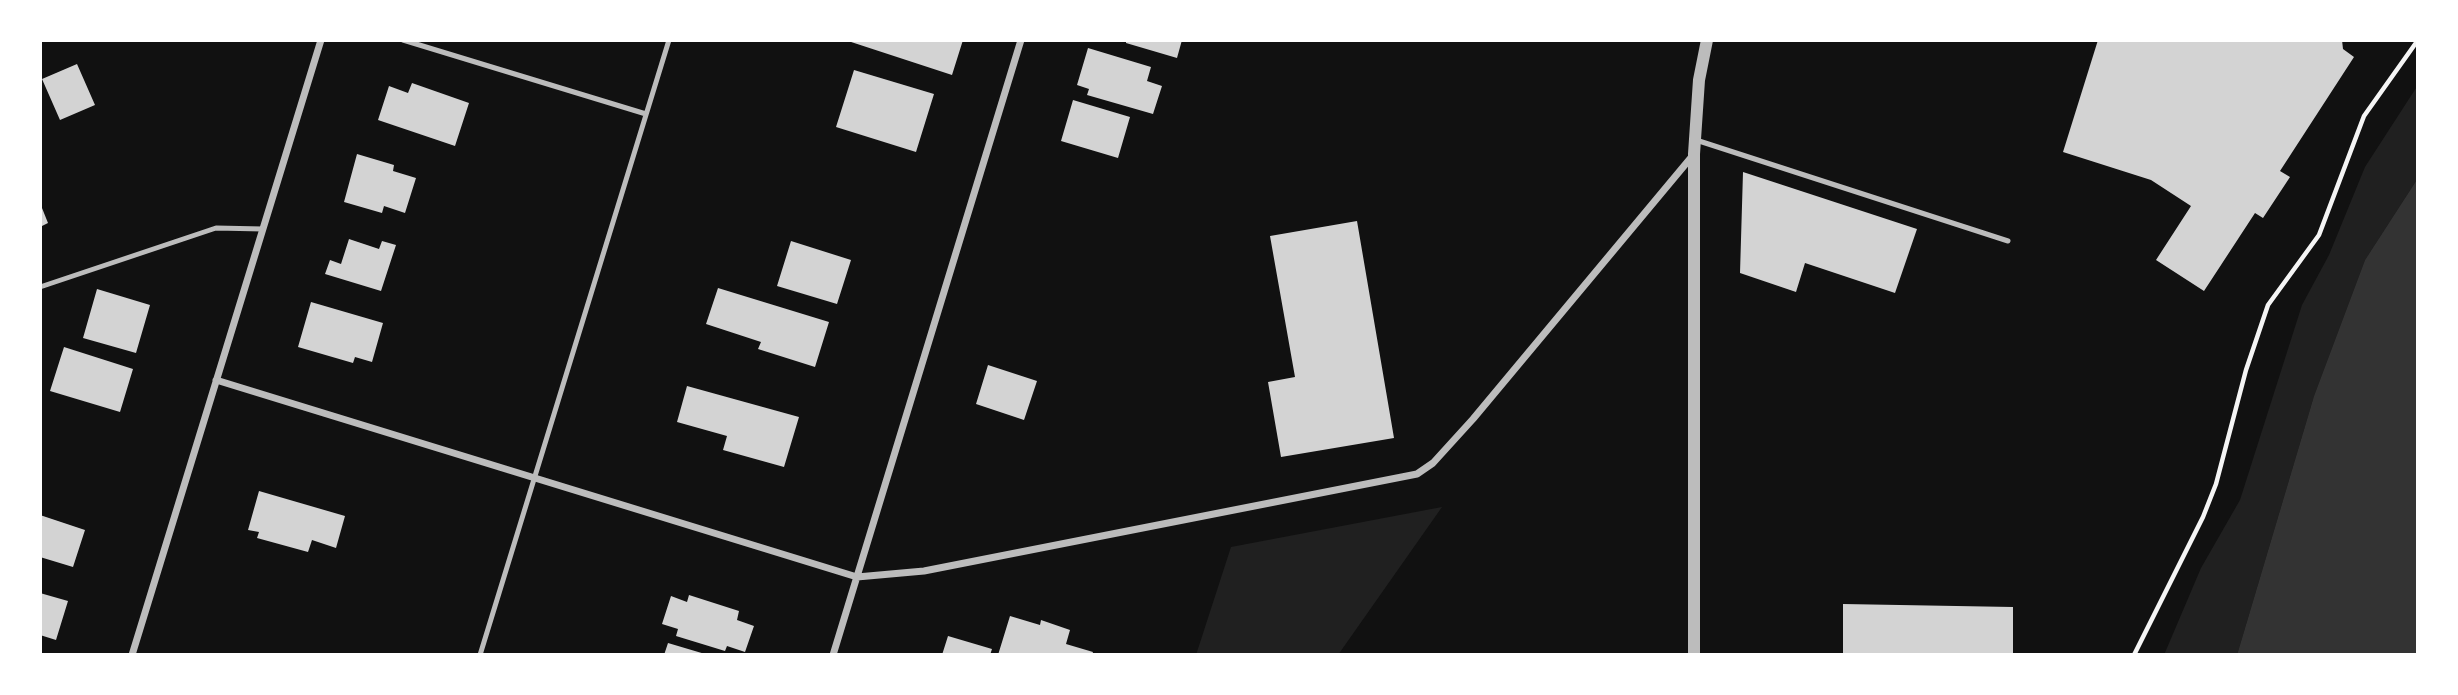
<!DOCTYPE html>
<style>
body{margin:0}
#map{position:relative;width:2458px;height:695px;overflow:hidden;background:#111;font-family:"DejaVu Sans",sans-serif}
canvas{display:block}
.frame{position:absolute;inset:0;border:42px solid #fff;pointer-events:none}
</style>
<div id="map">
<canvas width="2458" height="695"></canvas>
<div class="frame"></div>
</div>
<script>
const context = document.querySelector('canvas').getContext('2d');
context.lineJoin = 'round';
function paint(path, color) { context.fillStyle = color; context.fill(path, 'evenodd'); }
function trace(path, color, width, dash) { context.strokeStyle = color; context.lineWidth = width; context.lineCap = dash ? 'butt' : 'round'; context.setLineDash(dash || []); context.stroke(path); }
const green = new Path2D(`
 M2418,85v93l-53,82 -51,136 -77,259h-73l37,-87 39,-68 62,-195 27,-50 36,-88z
 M1442,507l-104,148h-142l35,-108z`);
const water = new Path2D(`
 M2418,178v477h-181l77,-259 51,-136z`);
const building = new Path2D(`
 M845,40h118l-11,35z
 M1126,40h56l-5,18 -51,-15z
 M2098,40h244l1,9 11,8 -74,114 10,6 -27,41 -8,-5 -51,78 -48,-31 35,-54 -40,-26 -88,-28z
 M1088,48l63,19 -4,14 15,5 -9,28 -66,-19 2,-6 -12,-4z
 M77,64l18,41 -35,15 -18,-41z
 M854,70l80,24 -18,58 -80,-25z
 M412,83l57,20 -14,43 -77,-26 11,-34 19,7z
 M1073,100l57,17 -12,41 -57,-17z
 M357,154l37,11 -1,6 23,7 -11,35 -21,-7 -2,7 -38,-11z
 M1743,172l174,57 -22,64 -90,-30 -9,29 -56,-19z
 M40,203l8,20 -8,4z
 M1357,221l37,217 -113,19 -13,-75 27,-5 -25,-141z
 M349,239l30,10 3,-8 14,4 -15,46 -56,-17 5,-14 11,4z
 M791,241l60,19 -14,44 -60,-18z
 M718,288l111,34 -14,45 -57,-18 3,-7 -55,-18z
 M97,289l53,16 -14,48 -53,-15z
 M311,302l72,21 -11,39 -17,-5 -2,6 -55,-16z
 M64,347l69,22 -13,43 -70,-21z
 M988,365l49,16 -13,39 -48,-16z
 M687,386l112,31 -15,50 -61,-17 4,-14 -50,-14z
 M259,491l86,25 -9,32 -24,-8 -4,12 -51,-14 2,-6 -11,-2z
 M40,515l45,15 -12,37 -33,-10z
 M40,593l28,8 -12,39 -16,-5z
 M689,595l50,16 -2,9 17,6 -9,26 -18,-6 -2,5 -49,-15 2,-7 -16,-5 9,-28 16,6z
 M1843,604l170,3v48h-170z
 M1010,616l30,9 1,-5 29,10 -4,14 27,8 -1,3h-94z
 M948,636l44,13 -2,6h-48z
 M668,643l37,11v1h-41z`);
const path = new Path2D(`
 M2134,655l69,-138 13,-33 30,-114 22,-65 51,-70 45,-119 54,-76`);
const service = new Path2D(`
 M403,40l243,74
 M1696,140l312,101
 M40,287l176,-59 47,1
 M480,655l189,-615`);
const minor = new Path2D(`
 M216,380l641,197 67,-6 493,-97 16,-11 40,-44 221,-265
 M132,655l189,-615
 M833,655l188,-615`);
const tertiary = new Path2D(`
 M1694,655v-501l5,-74 8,-40`);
paint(green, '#202020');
paint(water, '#333');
paint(building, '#d3d3d3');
trace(path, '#f5f5f5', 4.5);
trace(service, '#bcbcbc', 5);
trace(minor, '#bcbcbc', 7);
trace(tertiary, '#bcbcbc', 12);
</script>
